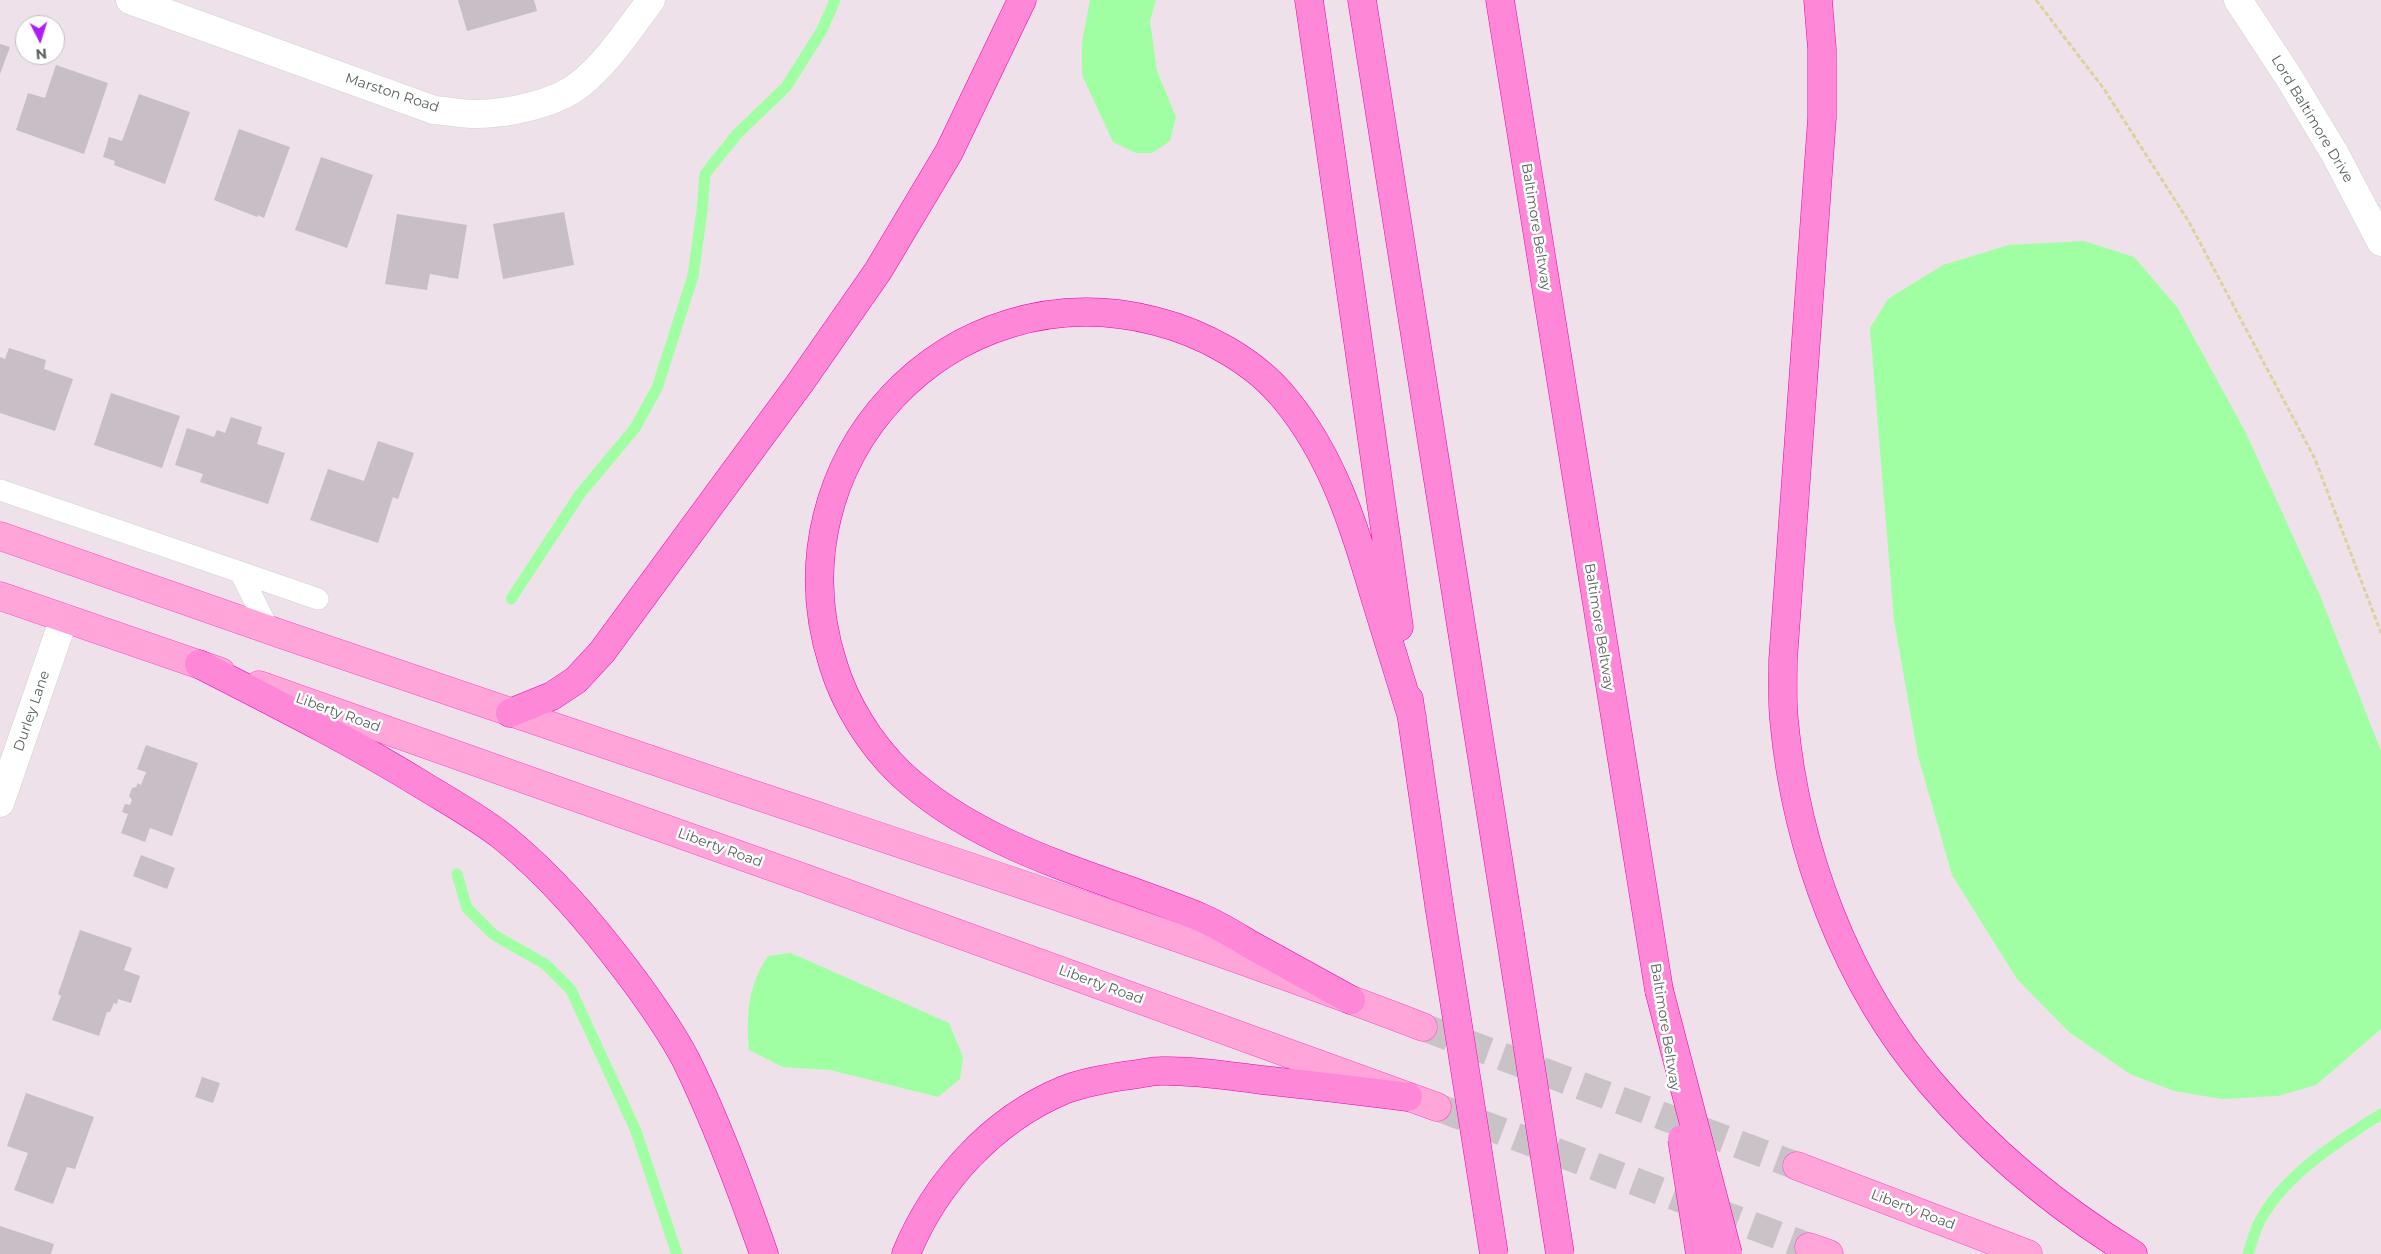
<!DOCTYPE html>
<style>
body{margin:0}
#map{position:relative;width:2381px;height:1254px;overflow:hidden;background:#eee1e9;font-family:Montserrat,sans-serif}
canvas{display:block}
.north{position:absolute;left:15px;top:15px;width:50px;height:50px;box-sizing:border-box;background:#fff;border:1px solid #bdc1bd;border-radius:50%;rotate:175deg;font-size:14px;font-weight:700;line-height:20px;text-align:center;color:#59635b}
.north::after{content:'';display:block;margin:auto;width:18px;height:22px;background:#ae1df8;clip-path:polygon(50% 0,100% 100%,50% 72%,0 100%)}
</style>
<div id="map">
<canvas width="2381" height="1254"></canvas>
<div class="north">N</div>
</div>
<script>
const context = document.querySelector('canvas').getContext('2d');
context.lineJoin = 'round';
function paint(path, color) { context.fillStyle = color; context.fill(path, 'evenodd'); }
function trace(path, color, width, dash) { context.strokeStyle = color; context.lineWidth = width; context.lineCap = dash ? 'butt' : 'round'; context.setLineDash(dash || []); context.stroke(path); }
function write(font, color, halo, rows, align = 'center') {
  context.font = font + ' Montserrat,sans-serif'; context.lineWidth = 5; context.setLineDash([]); context.textBaseline = 'middle'; context.strokeStyle = halo; context.fillStyle = color; for (const [text, x, y, turn = 0] of rows) {
    context.save(); context.translate(x, y); context.rotate((+turn || 0) * Math.PI / 180); context.textAlign = isNaN(turn) ? turn : align; if (halo) context.strokeText(text, 0, 0); context.fillText(text, 0, 0); context.restore();
  }
}
const water = new Path2D(`
 M1090,0h66l-6,21 7,50 19,46 -6,24 -18,12h-16l-23,-11 -31,-67v-33z
 M2084,241l50,16 43,50 69,126 75,165 60,153v278l-65,56 -38,11 -56,3 -48,-8 -44,-17 -61,-42 -52,-53 -65,-104 -34,-119 -24,-136 -24,-292 18,-29 55,-34 66,-20z
 M791,953l158,70 14,34 -3,22 -22,18 -108,-27 -47,-3 -34,-17c-3,-36 -1,-64 19,-94z`);
const stream = new Path2D(`
 M511,599l69,-105 55,-66 22,-40 36,-112 9,-65 3,-37 32,-40 49,-47 36,-57 13,-30
 M457,874l10,34 27,27 51,29 26,26 65,141 41,123
 M2248,1254c4,-12 7,-26 14,-37 26,-45 76,-75 119,-103`);
const building = new Path2D(`
 M458,0h76l3,11 -70,20z
 M0,44l10,3 -10,27z
 M56,65l52,18 -24,71 -68,-24 12,-37 17,5z
 M139,94l51,18 -25,72 -51,-19 1,-4 -12,-4 6,-20 13,4z
 M239,129l51,18 -26,71 -6,-3 -1,2 -43,-17z
 M321,157l52,18 -26,73 -52,-18z
 M564,212l10,53 -71,14 -10,-55z
 M397,214l70,11 -9,54 -28,-5 -3,16 -42,-6z
 M9,348l37,12 -2,9 29,10 -18,52 -55,-18v-56l5,2z
 M111,393l69,23 -18,52 -68,-23z
 M231,417l31,10 -5,17 28,9 -17,51 -68,-22 3,-8 -28,-9 12,-37 27,9 3,-7 8,3z
 M378,441l36,12 -16,46 -5,-2 -15,46 -68,-23 18,-51 36,12z
 M146,745l52,18 -26,73 -22,-8 -5,14 -24,-9 7,-19 -6,-2 3,-8 5,1 2,-5 -3,-4 3,-8 4,-1 2,-4 3,2 5,-13 -9,-3z
 M141,855l34,13 -8,21 -34,-13z
 M80,930l52,18 -8,22 16,6 -9,27 -13,-4 -1,5 -3,-1 -4,9h-3l-8,24 -47,-16 9,-24 -3,-2z
 M202,1077l18,6 -7,20 -18,-6z
 M26,1093l68,24 -19,52 -8,-2 -14,37 -39,-14 14,-37 -21,-7z
 M0,1226l54,18 -3,10h-51z`);
const primaryTunnel = new Path2D(`
 M1423,1027l374,139
 M1437,1107l372,140`);
const path = new Path2D(`
 M2036,0l68,89 85,133 126,237 66,174`);
const lane = new Path2D(`
 M0,490l240,82 29,58
 M240,572l78,27`);
const street = new Path2D(`
 M130,0l304,110c14,1 28,4 42,4 30,0 79,-10 103,-29 29,-23 50,-56 72,-85
 M0,803l64,-185`);
const secondary = new Path2D(`
 M2238,0l50,76 47,78 46,88`);
const primary = new Path2D(`
 M0,536c245,86 491,171 737,253 230,77 460,152 686,238
 M0,596l221,76
 M259,685l545,193 633,229
 M1797,1166l231,88
 M1809,1247l20,7`);
const highway = new Path2D(`
 M1309,0l90,627
 M1362,0l148,934
 M1500,0l159,990
 M1818,0l4,49v69l-39,542c0,20 -1,41 1,60 12,130 62,264 147,363 57,67 127,125 202,171
 M199,664c76,39 152,77 225,122 26,16 55,32 79,51 48,39 87,85 124,134 22,29 42,57 59,89 31,63 55,128 78,194
 M1409,699l30,206
 M510,713l42,-17 24,-16 26,-28 198,-269 78,-112 71,-119 73,-152
 M1351,1000c-33,-18 -65,-36 -98,-54 -17,-10 -34,-21 -53,-29 -102,-42 -217,-66 -300,-144 -30,-29 -55,-69 -67,-109 -65,-202 116,-396 322,-343 48,12 100,40 131,79 46,56 68,125 88,194 13,41 25,82 38,123
 M906,1254c29,-71 86,-134 158,-164 21,-8 44,-12 67,-15 9,-1 20,-4 29,-4 34,-1 69,5 102,9 49,5 98,11 146,17`);
const highwayBridge = new Path2D(`
 M1439,905l55,349
 M1510,934l50,320
 M1659,990l69,264
 M1682,1139l18,115`);
const streetNames = [
 ["Marston Road",392,93,18],
 ["Lord Baltimore Drive",2312,119,59],
 ["Baltimore Beltway",1536,227,81],
 ["Baltimore Beltway",1599,627,81],
 ["Durley Lane",32,711,-71],
 ["Liberty Road",338,713,20],
 ["Liberty Road",720,848,20],
 ["Liberty Road",1101,985,20],
 ["Baltimore Beltway",1665,1027,81],
 ["Liberty Road",1913,1210,21]
];
paint(water, '#a0ffa2');
trace(stream, '#a0ffa2', 11);
paint(building, '#c8bec6');
trace(primaryTunnel, '#c9c2c6', 28, [28, 14]);
trace(lane, '#cdd5cf', 22);
trace(street, '#cdd5cf', 29);
trace(secondary, '#ccd6ce', 29);
trace(primary, '#fd4ac6', 29);
trace(highway, '#ef00ad', 29);
trace(path, '#dbd29d', 3, [5, 2.5]);
trace(lane, '#fff', 21);
trace(street, '#fff', 28);
trace(secondary, '#fff', 28);
trace(primary, '#ffa5d9', 28);
trace(highway, '#ff87d7', 28);
trace(highwayBridge, '#ef00ad', 29, []);
trace(highwayBridge, '#ff87d7', 28);
write('14px', '#59635b', '#fff', streetNames);
</script>
